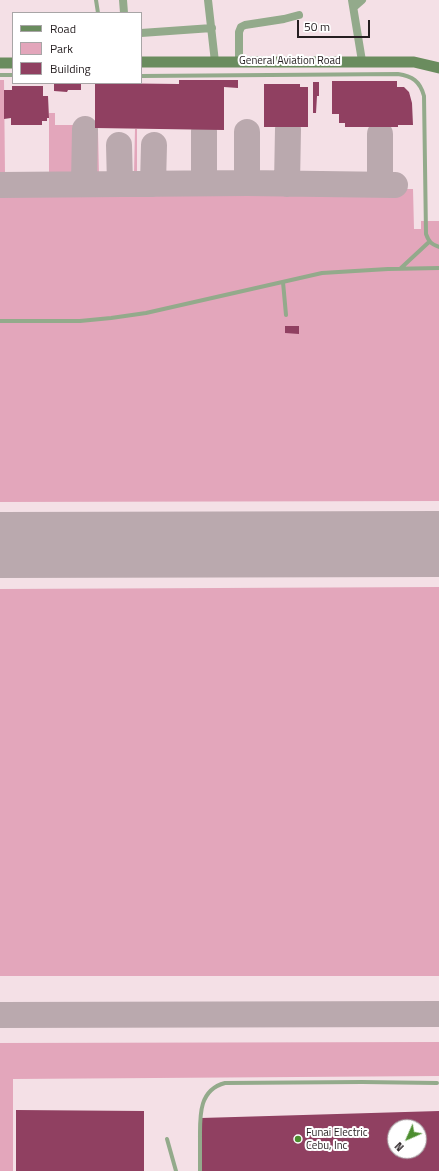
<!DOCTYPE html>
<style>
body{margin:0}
#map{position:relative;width:439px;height:1171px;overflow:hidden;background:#f4e0e6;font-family:"Titillium Web",sans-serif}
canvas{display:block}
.legend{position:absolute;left:12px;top:12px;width:130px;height:72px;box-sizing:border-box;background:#fff;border:1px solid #a8a5a6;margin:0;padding:5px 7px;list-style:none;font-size:12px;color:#251e20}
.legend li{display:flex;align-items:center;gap:8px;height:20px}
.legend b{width:20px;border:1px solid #a8a5a6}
.north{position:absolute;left:387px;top:1119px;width:40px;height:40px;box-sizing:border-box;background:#fff;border:1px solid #a8a5a6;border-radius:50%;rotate:225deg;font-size:11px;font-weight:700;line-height:16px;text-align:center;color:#251e20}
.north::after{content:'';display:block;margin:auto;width:14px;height:18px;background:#4c8d2f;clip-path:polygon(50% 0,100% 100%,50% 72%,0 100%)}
.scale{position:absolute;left:297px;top:20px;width:73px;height:18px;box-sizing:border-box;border:2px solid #251e20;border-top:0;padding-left:5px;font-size:12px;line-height:14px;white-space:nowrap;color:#251e20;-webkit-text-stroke:3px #fff;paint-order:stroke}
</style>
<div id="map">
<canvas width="439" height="1171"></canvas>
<ul class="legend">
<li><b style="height:5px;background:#6a8c5e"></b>Road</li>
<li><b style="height:11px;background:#e3a6bb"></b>Park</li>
<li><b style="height:11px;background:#904061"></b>Building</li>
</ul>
<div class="north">N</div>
<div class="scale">50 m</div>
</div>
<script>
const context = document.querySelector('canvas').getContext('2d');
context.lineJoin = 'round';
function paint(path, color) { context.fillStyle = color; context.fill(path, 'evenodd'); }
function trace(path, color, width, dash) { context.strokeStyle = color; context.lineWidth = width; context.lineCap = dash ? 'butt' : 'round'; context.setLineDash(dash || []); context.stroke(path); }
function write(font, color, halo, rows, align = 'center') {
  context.font = font + ' "Titillium Web",sans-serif'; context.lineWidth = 4; context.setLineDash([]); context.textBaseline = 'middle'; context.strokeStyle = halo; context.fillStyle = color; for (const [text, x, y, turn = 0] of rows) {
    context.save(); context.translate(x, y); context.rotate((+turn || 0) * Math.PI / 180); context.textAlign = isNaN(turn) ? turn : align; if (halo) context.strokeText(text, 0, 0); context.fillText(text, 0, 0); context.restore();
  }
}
const green = new Path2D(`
 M0,80h4l1,94h-5z
 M49,113h6v12h19v2h7v47h-32z
 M135,129h2v45h-3z
 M98,132l1,42h-10l-1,-31z
 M0,189h413l1,40h7v-8h18v280l-439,1z
 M439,587v389h-439v-387z
 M439,1042v34l-426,3v92h-13v-128z`);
const taxiway = new Path2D(`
 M119,145l1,39
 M204,183v-52
 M247,183v-51
 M84,184l1,-55
 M153,184l1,-39
 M287,184l1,-55
 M380,184v-50
 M0,185l247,-2 148,2
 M0,1015l439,-1`);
const runway = new Path2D(`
 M0,545l439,-1`);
const building = new Path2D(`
 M179,80h59v8l-14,-1v43l-129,-2v-45l84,1z
 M332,81h65v6h7l5,5 3,11 1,22h-15v2h-53v-4h-6v-9h-7z
 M313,82h6v14h-2l-1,17h-3z
 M54,83l27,1v6h-13l-1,2 -13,-1z
 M264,84h36v3h8v40h-44z
 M12,86h31v10h5l1,22h-2v3h-5v4h-31v-7l-7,1v-29h8z
 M285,326h14v8l-14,-1z
 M16,1110l128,1v60h-128z
 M439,1111v60h-238v-53zM395,1127h24v24h-24z`);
const service = new Path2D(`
 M96,0l2,13
 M0,75h13
 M141,76l257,-2c14,2 22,7 26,22l2,138c3,8 5,10 13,13
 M401,268l28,-26
 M283,282l3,33
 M0,321h80l31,-3 35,-5 176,-40 66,-4 51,-1
 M167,1139l9,32
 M200,1171c0,-10 0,-21 0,-31 0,-23 -2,-50 25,-57l137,-1 75,1`);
const minor = new Path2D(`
 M123,0l1,13
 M208,0l7,62
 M352,0l10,61
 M354,7l8,-7
 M141,33l71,-5
 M239,62v-30l2,-5 4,-2 39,-6 15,-4`);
const secondary = new Path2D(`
 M141,62h273l25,6
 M0,63h13`);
const markers = [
 [298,1139,4,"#4c8d2f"]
];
const streetNames = [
 ["General Aviation Road",290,61]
];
const poiNames = [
 ["Funai Electric",306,1133],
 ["Cebu, Inc",306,1146]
];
paint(green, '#e3a6bb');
trace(taxiway, '#baa9ae', 26);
trace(runway, '#baa9ae', 66);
paint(building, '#904061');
trace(service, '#93aa8b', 4);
trace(minor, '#93aa8b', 8);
trace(secondary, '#6a8c5e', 11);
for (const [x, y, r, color] of markers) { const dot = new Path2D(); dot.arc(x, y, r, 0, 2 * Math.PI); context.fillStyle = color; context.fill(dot); trace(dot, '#fff', 1.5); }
write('11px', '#251e20', '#fff', streetNames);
write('11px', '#251e20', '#fff', poiNames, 'left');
</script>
